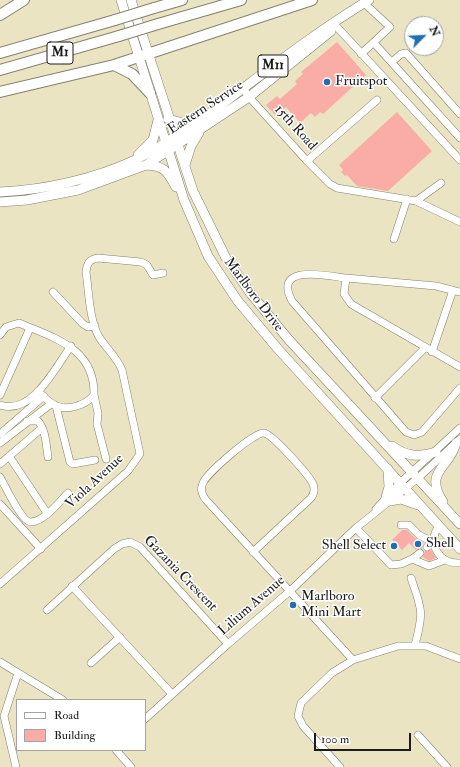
<!DOCTYPE html>
<style>
body{margin:0}
#map{position:relative;width:460px;height:767px;overflow:hidden;background:#eae4c3;font-family:"IM FELL Double Pica",serif}
canvas{display:block}
.legend{position:absolute;left:16px;top:699px;width:130px;height:52px;box-sizing:border-box;background:#fff;border:1px solid #a4a4a4;margin:0;padding:5px 7px;list-style:none;font-size:12px;color:#1c1c1c}
.legend li{display:flex;align-items:center;gap:8px;height:20px}
.legend b{width:20px;border:1px solid #a4a4a4}
.north{position:absolute;left:404px;top:16px;width:40px;height:40px;box-sizing:border-box;background:#fff;border:1px solid #a4a4a4;border-radius:50%;rotate:66deg;font-size:11px;font-weight:700;line-height:16px;text-align:center;color:#1c1c1c}
.north::after{content:'';display:block;margin:auto;width:14px;height:18px;background:#1f6fb2;clip-path:polygon(50% 0,100% 100%,50% 72%,0 100%)}
.scale{position:absolute;left:314px;top:733px;width:97px;height:18px;box-sizing:border-box;border:2px solid #1c1c1c;border-top:0;padding-left:5px;font-size:12px;line-height:14px;white-space:nowrap;color:#1c1c1c;-webkit-text-stroke:3px #fff;paint-order:stroke}
</style>
<div id="map">
<canvas width="460" height="767"></canvas>
<ul class="legend">
<li><b style="height:5px;background:#fff"></b>Road</li>
<li><b style="height:11px;background:#faada6"></b>Building</li>
</ul>
<div class="north">N</div>
<div class="scale">100 m</div>
</div>
<script>
const context = document.querySelector('canvas').getContext('2d');
context.lineJoin = 'round';
function paint(path, color) { context.fillStyle = color; context.fill(path, 'evenodd'); }
function trace(path, color, width, dash) { context.strokeStyle = color; context.lineWidth = width; context.lineCap = dash ? 'butt' : 'round'; context.setLineDash(dash || []); context.stroke(path); }
function write(font, color, halo, rows, align = 'center') {
  context.font = font + ' "IM FELL Double Pica",serif'; context.lineWidth = 3; context.setLineDash([]); context.textBaseline = 'middle'; context.strokeStyle = halo; context.fillStyle = color; for (const [text, x, y, turn = 0] of rows) {
    context.save(); context.translate(x, y); context.rotate((+turn || 0) * Math.PI / 180); context.textAlign = isNaN(turn) ? turn : align; if (halo) context.strokeText(text, 0, 0); context.fillText(text, 0, 0); context.restore();
  }
}
const building = new Path2D(`
 M337,42l29,33 -43,39 -3,-2 -5,5 -4,-4 -11,10 -14,-16 -10,9 -10,-11 11,-9 3,3 17,-15 -2,-3 8,-7 -2,-2z
 M397,112l35,39 -44,40 -31,-5 -10,-11 -2,1 -4,-4 2,-2 -4,-5z
 M402,530h5l9,9 7,3 -1,7 -6,1 -7,-7 -7,7 -10,-10z
 M431,550l5,8 -7,3 -6,-4 2,-6z`);
const minor = new Path2D(`
 M336,26l124,134
 M374,43l86,95
 M361,54l29,-27 -26,-24
 M392,62l9,-8 5,-1 54,61
 M243,88l6,9 58,64 23,23 7,4 79,13 25,-18
 M307,161l70,-61
 M416,201l44,21
 M394,239l13,-40
 M346,278l90,8 24,6
 M53,292l30,32 5,3 7,-1
 M0,335l6,-8 13,-4c35,15 76,25 75,72 -9,11 -29,17 -41,9 -6,-3 -10,-8 -15,-13
 M432,352l21,-62
 M460,367l-109,-63 -7,-10 2,-16c-18,-2 -74,-15 -54,23l114,131 8,3 8,-3 38,-44
 M0,395l30,-67
 M94,395l4,18 -1,11 9,35
 M375,398l50,-50
 M0,405c32,11 55,-37 71,-59
 M56,406l14,56 3,2 22,-4
 M27,421h11c8,9 8,24 10,36
 M0,434l44,-38
 M0,443l51,-39
 M9,456l38,57
 M0,464l42,-36
 M0,477c5,8 22,46 31,45 14,-1 28,-20 37,-29
 M0,504l41,45
 M376,509l24,-26 60,-55
 M401,525h8l10,10 14,7 -6,5
 M439,526c-13,17 0,38 21,37
 M356,528l35,37 10,-1 11,-5 17,7 16,-6
 M253,552l58,-54c3,-4 4,-9 2,-14 -4,-9 -41,-50 -49,-51 -10,-1 -57,40 -61,50 -3,6 -1,12 3,17l147,160
 M412,559l8,-6
 M411,578c11,32 13,33 4,67
 M0,584l128,-113 12,-17 -18,-84c-5,-13 -16,-22 -23,-33 -10,-18 -10,-45 -13,-65 1,-8 3,-13 12,-14l43,4 6,3 6,10 10,-2
 M72,586l100,108
 M47,610l67,-61 8,-5 8,-2 10,5 88,97
 M0,662l63,38
 M91,663l29,-26
 M145,719l83,-75 62,-53 66,-63 61,-49 43,-40
 M418,735l29,32
 M116,750l15,17
 M16,767l-12,-51 14,-43
 M340,767l-37,-41 -5,-10 3,-13 31,-30 21,-13 45,-14h28l34,13`);
const major = new Path2D(`
 M121,0l63,200 24,56 29,44 41,49 182,200
 M131,0l62,191 33,67 25,36 38,46 171,184
 M168,119l15,4h13
 M138,155l15,-15 5,-20
 M146,165c19,1 21,6 30,22
 M185,165l6,-19 8,-13
 M0,192c45,-2 94,-13 135,-32 40,-20 75,-47 111,-74 40,-30 80,-60 123,-86
 M0,202l27,-2 51,-10 68,-25 103,-68 82,-66
 M392,446c15,11 27,11 44,6
 M386,497l3,-10 -1,-18
 M390,501l11,-2 17,6
 M443,502c-20,-31 7,-34 13,-59`);
const highway = new Path2D(`
 M154,8l28,-8
 M0,15l24,-15
 M158,24l83,-24
 M0,53l115,-33
 M114,65l18,9 18,19
 M0,70l119,-34
 M0,92l114,-27 198,-65`);
const highwayBridge = new Path2D(`
 M115,20l39,-12
 M119,36l39,-12`);
const markers = [
 [327,82,4,"#1f6fb2"],
 [418,544,4,"#1f6fb2"],
 [394,546,4,"#1f6fb2"],
 [293,605,4,"#1f6fb2"]
];
const shields = [
 [60,53,26],
 [273,66,30]
];
const shieldNames = [
 ["M1",60,53],
 ["M11",273,66]
];
const poiNames = [
 ["Fruitspot",335,82],
 ["Shell",426,544],
 ["Shell Select",386,546,"right"],
 ["Marlboro",301,597],
 ["Mini Mart",301,613]
];
const streetNames = [
 ["Eastern Service",206,108,-33],
 ["15th Road",295,128,48],
 ["Marlboro Drive",253,295,53],
 ["Viola Avenue",95,482,-43],
 ["Gazania Crescent",180,574,46],
 ["Lilium Avenue",252,606,-41]
];
paint(building, '#faada6');
trace(minor, '#838070', 8);
trace(major, '#838070', 10);
trace(highway, '#838070', 12);
trace(minor, '#fff', 7);
trace(major, '#fff', 9);
trace(highway, '#fff', 10);
trace(highwayBridge, '#838070', 12, []);
trace(highwayBridge, '#fff', 10);
for (const [x, y, r, color] of markers) { const dot = new Path2D(); dot.arc(x, y, r, 0, 2 * Math.PI); context.fillStyle = color; context.fill(dot); trace(dot, '#fff', 1.5); }
for (const [x, y, w] of shields) { const box = new Path2D(); box.roundRect(x - w / 2, y - 11, w, 22, 3); context.fillStyle = '#fff'; context.fill(box); trace(box, '#1c1c1c', 1); }
write('bold 13px', '#1c1c1c', null, shieldNames);
write('14px', '#1c1c1c', '#fff', poiNames, 'left');
write('14px', '#1c1c1c', '#fff', streetNames);
</script>
